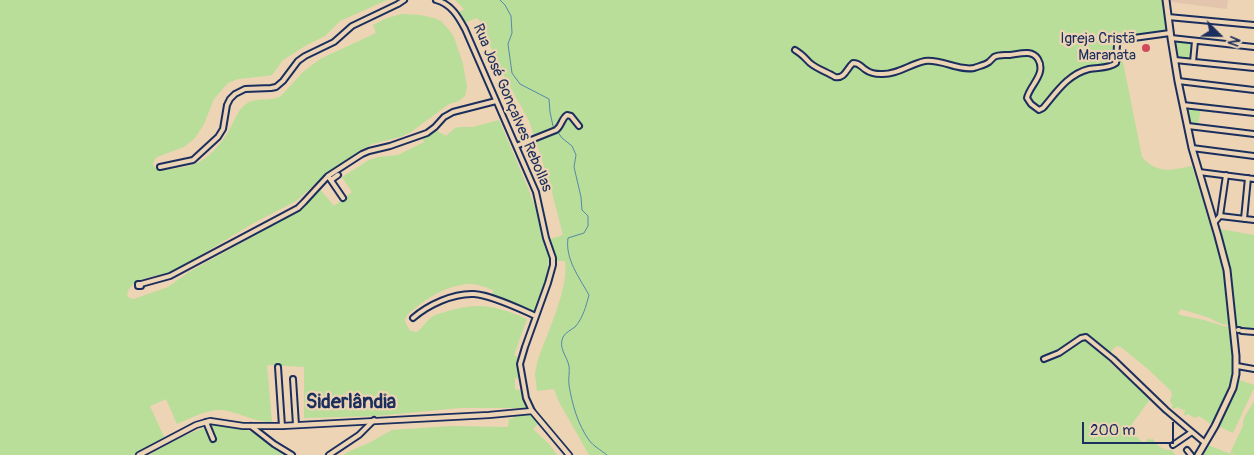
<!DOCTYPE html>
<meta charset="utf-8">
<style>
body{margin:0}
#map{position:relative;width:1254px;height:455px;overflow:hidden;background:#ecd4b4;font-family:Pangolin,sans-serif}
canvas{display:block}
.north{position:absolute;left:1194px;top:10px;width:50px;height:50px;-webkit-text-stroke:4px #ecd4b4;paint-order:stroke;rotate:113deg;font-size:14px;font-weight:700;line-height:20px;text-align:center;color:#1b2f5e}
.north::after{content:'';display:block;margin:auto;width:18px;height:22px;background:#1b2f5e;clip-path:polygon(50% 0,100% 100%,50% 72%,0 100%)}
.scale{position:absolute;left:1082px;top:422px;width:92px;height:22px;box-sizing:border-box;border:2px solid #1b2f5e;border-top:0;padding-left:6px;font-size:15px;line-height:18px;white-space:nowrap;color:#1b2f5e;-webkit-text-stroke:4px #ecd4b4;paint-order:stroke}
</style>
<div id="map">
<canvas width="1254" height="455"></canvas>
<div class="north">N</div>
<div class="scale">200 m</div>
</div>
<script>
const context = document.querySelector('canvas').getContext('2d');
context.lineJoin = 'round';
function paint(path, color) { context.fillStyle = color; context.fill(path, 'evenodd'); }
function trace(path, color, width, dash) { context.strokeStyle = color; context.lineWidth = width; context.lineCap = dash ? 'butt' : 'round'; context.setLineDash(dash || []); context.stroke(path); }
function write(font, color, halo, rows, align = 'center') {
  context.font = font + ' Pangolin,sans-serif'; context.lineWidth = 4.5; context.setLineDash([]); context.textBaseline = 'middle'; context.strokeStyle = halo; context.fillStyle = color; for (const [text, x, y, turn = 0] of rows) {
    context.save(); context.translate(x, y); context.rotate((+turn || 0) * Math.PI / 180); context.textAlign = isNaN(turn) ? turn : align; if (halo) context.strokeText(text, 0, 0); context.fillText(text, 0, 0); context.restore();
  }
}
const built = new Path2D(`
 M1171,0h57l-1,9 -56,-7z`);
const green = new Path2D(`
 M0,0h387l-47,21 -15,15 -20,10 -22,14 -11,15 -6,1 -28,3 -10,4 -14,16 -10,25 -9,14 -11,9 -27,10 -2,2 -2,5 2,3c7,4 15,2 23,1 6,-1 13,-2 19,-5 14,-6 27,-23 34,-36 4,-8 8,-18 15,-23 10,-7 24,-3 34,-7l23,-25 17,-13 56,-26 -3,-8 14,-7 15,-4 18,1 14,3 7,3 9,10 4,6 9,27 4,23 -2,9 -6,5 -10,3 -38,28 -11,5 -28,7 -11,6 -38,27 -27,24 -44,23 -76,46c-17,8 -42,4 -49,24l2,4 5,1 34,-12 21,-15 106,-59 14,-13 10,-12 15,18 18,-14 -10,-15 27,-17 9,-3 20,-2 26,-13 -2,-5 7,-3 6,-4 11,6 9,-8 4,-1h14l26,-7 29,68 8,22 13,47 -2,20 -13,35 -42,-17 1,-5c-9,-3 -18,-7 -27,-6 -21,3 -36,12 -52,25 -4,3 -9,7 -9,12 1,4 4,8 6,10l6,1c6,-5 10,-12 16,-16 6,-3 13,-4 19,-6 30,-8 46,-3 75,9l-13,36 4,2 -1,7 4,15 -6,-1v11l7,2 5,17h-67l-84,8 -72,2v-51l-37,-2 5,57c-18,0 -33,-10 -50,-12 -15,-1 -31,8 -45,14l-11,-25 -16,7 14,31 -30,18h-134z
 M455,0h707l4,32 -47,6 1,9 22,110c16,18 30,13 50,9l29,94 5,19 4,46 -8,-1 -15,-7 -26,-8 -3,4 2,2 24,5 19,6 7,1c1,9 3,18 3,27 2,26 -10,48 -22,70l-12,-8 -4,2 -7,-4 -3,2 -1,-2 1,-4 -5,-1 -2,-2 -5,2 -1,-1v-4l-2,-3 2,-6 -1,-4 -22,-21 -28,-23 -3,-1c-7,2 -10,11 -7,18l40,34 -19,26c-3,8 6,14 12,19l5,-5 1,2 3,-1c4,6 10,12 18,11l5,5h-587l-30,-53 -5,-13 -17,2 -2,-17 2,-11c9,-28 32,-73 28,-102h-9l-6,-22 13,-4 -14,-54 -20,-60 -7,-13 -22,-39 -21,-49 -2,-2 -14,5 -5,-10 6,-4z
 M1176,40l18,2 -1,18 -15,-2z
 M1187,107l14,2 -3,16 -8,-1z
 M1220,229l34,6v94l-18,-3 -9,-65z
 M1239,380l15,5v3l-21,45 -15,-7 20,-45z
 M1254,401v54h-18l-6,-2 13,-27c-1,-9 7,-16 11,-25z
 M531,414l8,9 -6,6 17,16 7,10h-214l9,-5 17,-7 23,-13 58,-4 58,1 1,-8 5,-1v-3z
 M212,425l38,6 37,24h-138c20,-12 41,-23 63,-30z
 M1208,445l25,10h-30z`);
const stream = new Path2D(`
 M500,0l5,5 6,11 1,17 -4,11 4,29 8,11 29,15 1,13 3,14 1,2
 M557,131l5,7 10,8 4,9 -2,12 7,30 1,13 6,6v10l-4,7 -16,5c-3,21 11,39 21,57 -3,11 -6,23 -14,32 -4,3 -9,5 -12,10 -5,11 4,19 6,29 1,6 -1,13 0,19 3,19 9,40 20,55 4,6 12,10 18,15`);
const minor = new Path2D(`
 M436,0c15,4 22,16 29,29l71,163 10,46 7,20v7l-5,18 -23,64 -5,17 6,34 6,13
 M1168,17l86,8
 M1171,38l83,9
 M795,50c7,4 10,8 15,13 7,6 17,9 25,14 10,2 12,-9 18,-14 7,0 8,4 13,7 4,3 10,4 15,4 16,1 29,-10 44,-13 17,-2 33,10 49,7 5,-2 11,-3 15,-6 1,-1 4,-4 5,-5 5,-3 11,-2 16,-2 9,-1 22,-6 28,4 9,15 -9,27 -11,39l4,6 8,6 4,-2c13,-15 25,-34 46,-39 9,-2 19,0 27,-6 3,-8 -2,-16 3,-23l51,-7
 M1175,60l79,8
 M1193,62l2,-21
 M1178,81l76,9
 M1183,105l71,8
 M1188,126l66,8
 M516,146l40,-16c6,-4 5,-11 11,-15l4,1 8,10
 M1192,148l62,8
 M160,167l33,-7 25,-23 5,-8 4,-24 3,-6 5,-5 10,-5 26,-1 5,-1 7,-6 15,-20 7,-5 29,-14 18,-16 46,-22 6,-4
 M1199,172l55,7
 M328,176l15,22
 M331,180l7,-5
 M1220,216l6,-41
 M1244,219l4,-41
 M1214,223l6,-7 34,4
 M141,284h-3v2h3v-2l29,-8 128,-68 6,-6 11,-12 13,-14 34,-22 7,-3 21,-5 37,-13 8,-6 9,-10 9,-5 43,-11
 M413,318c15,-13 40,-25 61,-24 17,1 46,15 62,22
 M1238,330h1
 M1242,331l12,1
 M1044,359l15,-6 22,-15 5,-1 27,22 53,51 39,33
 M1237,366l17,3
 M278,367l4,59
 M293,379l3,46
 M206,422l7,17
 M251,426l23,18 18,11
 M1173,445l19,-13
 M1187,450l4,5
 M329,455l30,-20 15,-15`);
const tertiary = new Path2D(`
 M139,455l57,-30 14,-4 33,5h39l207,-11 43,-4 37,44`);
const secondary = new Path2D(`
 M1166,0l5,38 7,43 14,67 26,88 9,34 9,86v18l-3,14 -18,38 -17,29`);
const markers = [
 [1146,48,5,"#d1495b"]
];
const poiNames = [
 ["Igreja Cristã",1136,39],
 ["Maranata",1136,56]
];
const streetNames = [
 ["Rua José Gonçalves Rebollas",512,108,67]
];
const districtNames = [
 ["Siderlândia",351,403]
];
paint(built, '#e2c5ac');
paint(green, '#b8de99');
trace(stream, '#58a', 1);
trace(minor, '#1b2f5e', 8);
trace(tertiary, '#1b2f5e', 8);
trace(secondary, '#1b2f5e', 9);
trace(minor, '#ecd4b4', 4);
trace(tertiary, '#ecd4b4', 4.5);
trace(secondary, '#ecd4b4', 5);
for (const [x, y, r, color] of markers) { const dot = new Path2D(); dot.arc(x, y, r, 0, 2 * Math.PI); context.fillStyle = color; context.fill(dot); trace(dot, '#ecd4b4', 2); }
write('15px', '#1b2f5e', '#ecd4b4', poiNames, 'right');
write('15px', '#1b2f5e', '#ecd4b4', streetNames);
write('bold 20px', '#1b2f5e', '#ecd4b4', districtNames);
</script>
